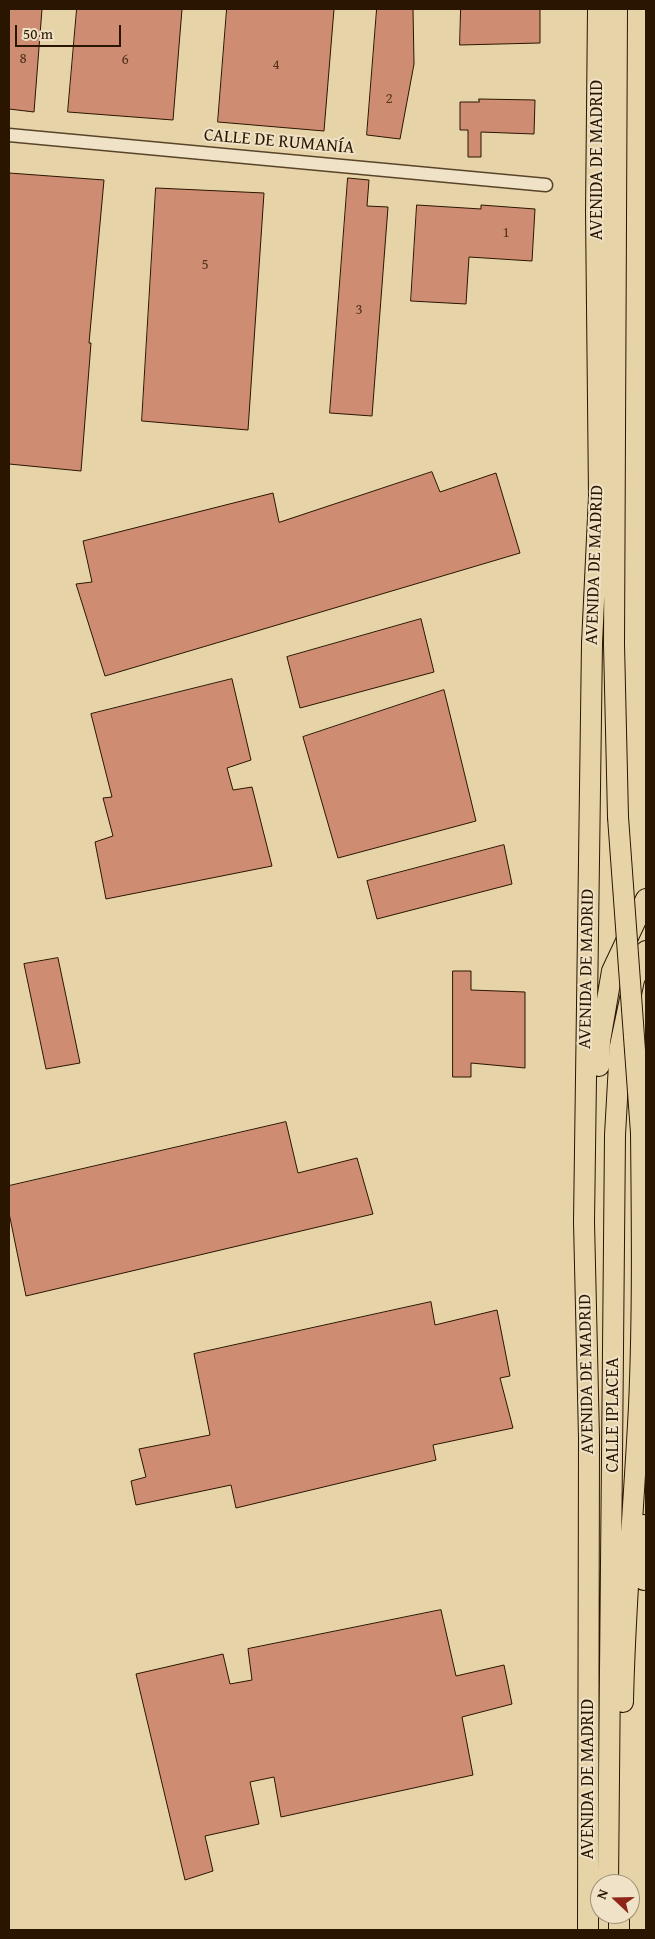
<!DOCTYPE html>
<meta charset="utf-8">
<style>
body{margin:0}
#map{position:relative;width:655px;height:1939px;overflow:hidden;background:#e6d3a8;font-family:"Gentium Book Plus",serif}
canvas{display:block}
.frame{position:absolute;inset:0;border:10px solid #2a1500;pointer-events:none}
.north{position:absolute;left:590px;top:1874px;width:50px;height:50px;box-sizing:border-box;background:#efe2c6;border:1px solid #a09077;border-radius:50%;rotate:291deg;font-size:14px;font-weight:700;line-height:20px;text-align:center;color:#2a1500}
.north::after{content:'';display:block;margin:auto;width:18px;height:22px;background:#8f2418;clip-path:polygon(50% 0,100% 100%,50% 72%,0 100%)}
.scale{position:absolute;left:15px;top:25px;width:106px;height:22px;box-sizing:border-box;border:2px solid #2a1500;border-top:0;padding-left:6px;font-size:15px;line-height:18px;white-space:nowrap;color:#2a1500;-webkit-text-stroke:4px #efe2c6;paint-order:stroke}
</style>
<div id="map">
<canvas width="655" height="1939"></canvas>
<div class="frame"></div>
<div class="north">N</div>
<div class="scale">50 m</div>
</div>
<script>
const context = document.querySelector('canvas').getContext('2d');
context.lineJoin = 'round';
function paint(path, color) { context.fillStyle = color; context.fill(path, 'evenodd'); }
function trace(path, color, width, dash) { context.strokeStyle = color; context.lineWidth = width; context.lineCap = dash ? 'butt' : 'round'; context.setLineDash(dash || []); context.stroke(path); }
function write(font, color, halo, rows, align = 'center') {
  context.font = font + ' "Gentium Book Plus",serif'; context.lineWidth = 4; context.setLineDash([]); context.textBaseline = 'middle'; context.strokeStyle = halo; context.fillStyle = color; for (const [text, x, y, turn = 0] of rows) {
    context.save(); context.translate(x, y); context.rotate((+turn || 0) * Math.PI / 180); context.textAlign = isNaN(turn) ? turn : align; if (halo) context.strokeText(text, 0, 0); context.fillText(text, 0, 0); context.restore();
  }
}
const building = new Path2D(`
 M9,9h33l-8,103 -25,-3z
 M77,9h105l-9,111 -105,-8z
 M227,9h107l-10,122 -106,-9z
 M377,9h36l1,55 -14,75 -33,-4z
 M461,9h79v34l-80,2z
 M479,99l56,1 -1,34 -53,-2v25h-13v-27h-8v-28h19z
 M9,173l95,7 -15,163h2l-10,128 -72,-7z
 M348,178l21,2 -2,26 21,1 -16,209 -42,-3z
 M156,188l108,5 -16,237 -106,-9z
 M417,205l64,4v-4l54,4 -3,52 -63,-4 -3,47 -55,-3z
 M432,472l8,20 56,-19 24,80 -415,123 -29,-92 16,-2 -9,-41 190,-48 6,29z
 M421,619l13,53 -134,36 -13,-51z
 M232,679l19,81 -24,8 6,22 19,-3 20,79 -166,33 -11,-57 18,-6 -10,-38 9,-1 -21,-83z
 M444,690l32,131 -138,37 -35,-121z
 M504,845l8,39 -135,35 -10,-38z
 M58,958l22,105 -34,6 -22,-105z
 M453,971h18v19l54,2v76l-54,-5v14h-18z
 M286,1122l12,51 59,-15 16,56 -347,82 -17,-83v-27z
 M431,1302l4,23 62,-15 13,66 -10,2 13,50 -80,17 3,15 -200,48 -5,-23 -95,20 -5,-24 15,-4 -7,-28 71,-14 -16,-81z
 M441,1610l15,66 48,-11 8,39 -50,13 11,58 -192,42 -7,-40 -24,5 9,42 -54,12 8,35 -28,9 -49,-206 87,-20 7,30 22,-4 -4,-31z`);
const minor = new Path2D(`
 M9,135l537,50`);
const primary = new Path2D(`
 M617,9l-3,635 4,173
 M599,1066l1,-25 12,-70 34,-72
 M644,1525v55
 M623,1702c2,-99 11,-197 16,-296 4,-91 3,-182 2,-273
 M608,1884l7,-749 5,-89 14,-66 12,-29
 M588,1930l1,-492 -5,-216 8,-579 7,-147 -3,-284 2,-203
 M619,1930v-16`);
const primaryBridge = new Path2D(`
 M618,817l23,316`);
const numberNames = [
 ["8",23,59],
 ["6",125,60],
 ["4",276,65],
 ["2",389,99],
 ["1",506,233],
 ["5",205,265],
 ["3",359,310]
];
const streetNames = [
 ["CALLE DE RUMANÍA",279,142,5],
 ["AVENIDA DE MADRID",597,160,-90],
 ["AVENIDA DE MADRID",595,565,-88],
 ["AVENIDA DE MADRID",587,969,-89],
 ["AVENIDA DE MADRID",587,1374,-91],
 ["CALLE IPLACEA",613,1415,-90],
 ["AVENIDA DE MADRID",588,1779,-90]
];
paint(building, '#ce8d72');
trace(building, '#2a1500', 1);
trace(minor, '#59442a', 15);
trace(primary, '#2a1500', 22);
trace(minor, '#efe2c6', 12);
trace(primary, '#e6d3a8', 20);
trace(primaryBridge, '#2a1500', 22, []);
trace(primaryBridge, '#e6d3a8', 20);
write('15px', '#53331c', null, numberNames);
write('18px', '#2a1500', '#efe2c6', streetNames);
</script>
